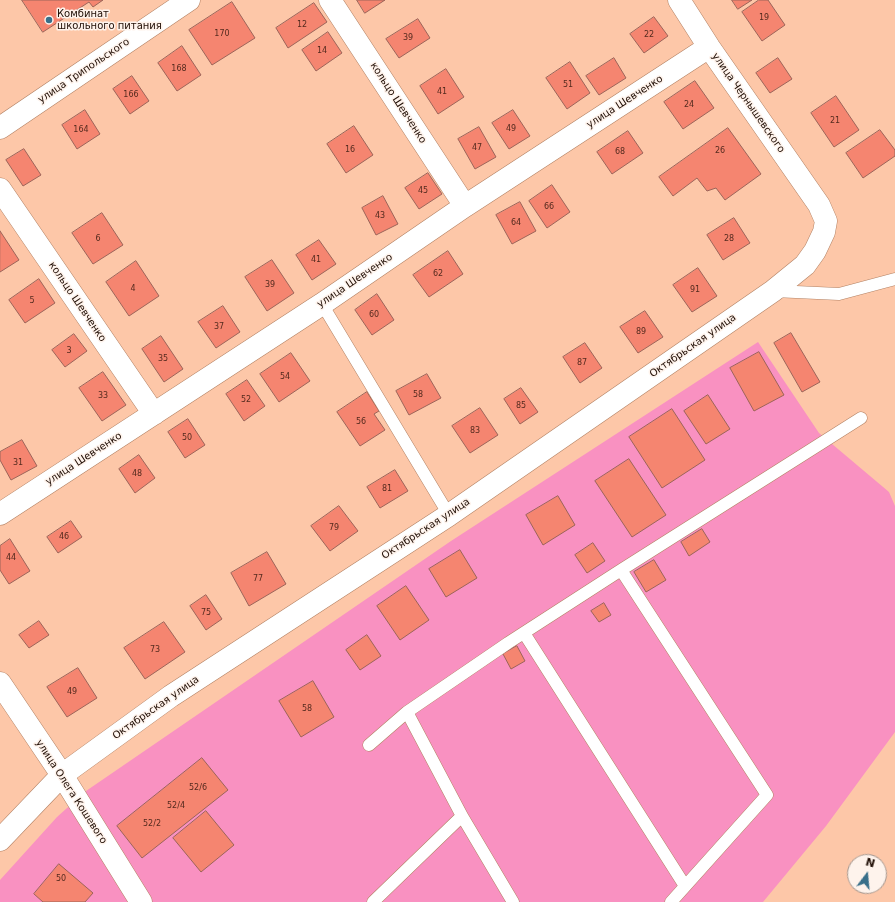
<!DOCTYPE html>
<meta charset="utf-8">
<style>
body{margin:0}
#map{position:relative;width:895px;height:902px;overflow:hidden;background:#fdc7a8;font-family:"DejaVu Sans",sans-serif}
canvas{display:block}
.north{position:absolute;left:847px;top:854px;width:40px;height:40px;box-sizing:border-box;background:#fef3ec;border:1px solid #a4978f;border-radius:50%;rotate:16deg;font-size:11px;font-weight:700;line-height:16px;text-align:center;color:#1e0c03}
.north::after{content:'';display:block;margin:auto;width:14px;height:18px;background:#386f8a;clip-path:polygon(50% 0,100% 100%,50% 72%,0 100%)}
</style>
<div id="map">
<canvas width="895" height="902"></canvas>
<div class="north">N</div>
</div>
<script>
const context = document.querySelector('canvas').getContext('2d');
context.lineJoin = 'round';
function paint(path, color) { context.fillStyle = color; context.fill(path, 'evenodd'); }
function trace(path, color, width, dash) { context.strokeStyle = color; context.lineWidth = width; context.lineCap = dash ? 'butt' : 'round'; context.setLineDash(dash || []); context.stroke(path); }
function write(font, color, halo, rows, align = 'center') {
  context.font = font + ' "DejaVu Sans",sans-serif'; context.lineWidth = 3; context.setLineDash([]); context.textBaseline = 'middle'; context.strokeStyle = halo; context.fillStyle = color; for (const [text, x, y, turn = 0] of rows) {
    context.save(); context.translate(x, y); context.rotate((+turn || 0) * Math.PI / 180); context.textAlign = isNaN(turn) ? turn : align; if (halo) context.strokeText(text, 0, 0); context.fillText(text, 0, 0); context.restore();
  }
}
const green = new Path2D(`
 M758,342l61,91 70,59 6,14v226l-69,94 -63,76h-763v-22l57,-63 29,-26 365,-250z`);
const building = new Path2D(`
 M22,0h81l-10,7 -4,-5 -46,30z
 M357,0h28l-20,13z
 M732,0h20l-14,9z
 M759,0h9l17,25 -23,16 -20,-29z
 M232,2l23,36 -43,27 -23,-35z
 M314,3l13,19 -39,26 -12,-20z
 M654,17l14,19 -24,17 -14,-19z
 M418,19l12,19 -31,20 -13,-19z
 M328,32l14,21 -26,18 -14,-21z
 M182,46l19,29 -24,16 -19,-28z
 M614,58l12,20 -27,17 -13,-19z
 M778,58l14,21 -22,14 -14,-20z
 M570,62l20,31 -23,16 -21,-31z
 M446,69l18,28 -26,17 -18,-28z
 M132,76l17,25 -19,13 -17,-25z
 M695,81l19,27 -31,21 -19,-27z
 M836,96l23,34 -25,17 -23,-34z
 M85,110l15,24 -23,15 -15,-24z
 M513,110l17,26 -21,13 -17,-26z
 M354,126l19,29 -27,18 -19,-29z
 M479,127l17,30 -21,12 -17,-30z
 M728,128l33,46 -36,26 -9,-12 -9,3 -10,-13 -24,18 -14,-19z
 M880,130l15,20v6l-32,22 -17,-25z
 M628,131l15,22 -31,21 -15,-22z
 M24,149l17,26 -18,11 -17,-26z
 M428,173l14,21 -23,15 -14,-21z
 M552,185l18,27 -23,16 -18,-27z
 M383,196l15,28 -22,11 -14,-27z
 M520,202l16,29 -24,13 -16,-29z
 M102,213l21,32 -30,19 -21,-31z
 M734,218l16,25 -27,17 -16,-25z
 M0,231l19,29 -19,12z
 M319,240l17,24 -24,16 -16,-25z
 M448,251l15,23 -34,23 -16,-22z
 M272,260l22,33 -27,18 -22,-34z
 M136,261l23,35 -30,20 -23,-34z
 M698,268l19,28 -25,16 -19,-27z
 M39,279l16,24 -30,20 -16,-23z
 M377,294l17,26 -22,15 -17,-25z
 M223,306l17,26 -24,16 -18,-26z
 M645,311l18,26 -25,16 -18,-26z
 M791,333l29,49 -18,10 -28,-49z
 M74,334l13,17 -22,16 -13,-17z
 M161,336l22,33 -19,13 -22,-33z
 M585,343l17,25 -22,15 -17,-26z
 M759,352l25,43 -30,16 -24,-43z
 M291,353l19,28 -31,21 -19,-28z
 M103,372l23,33 -24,16 -23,-33z
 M427,374l14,24 -32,17 -13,-24z
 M247,380l18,26 -21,15 -18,-27z
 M521,388l17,24 -18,12 -16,-25z
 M367,392l12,19 -5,3 11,16 -25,16 -23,-34z
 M708,395l22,34 -24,15 -22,-33z
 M480,408l18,27 -28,18 -18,-27z
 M672,409l33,51 -43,28 -33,-51z
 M188,419l17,26 -20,13 -17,-26z
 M22,440l15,26 -26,14 -11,-20v-8z
 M139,455l16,23 -20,15 -16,-24z
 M629,459l37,56 -34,22 -37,-56z
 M395,470l13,21 -28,17 -13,-21z
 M558,496l17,29 -32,20 -17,-30z
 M339,506l19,25 -28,20 -19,-25z
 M71,521l11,16 -24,16 -11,-16z
 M702,529l8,13 -21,14 -8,-14z
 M10,539l20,32 -21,13 -9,-14v-24z
 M593,543l12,18 -18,12 -12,-18z
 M460,550l17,28 -31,19 -17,-28z
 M267,552l19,32 -37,22 -18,-33z
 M654,560l12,20 -20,12 -12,-20z
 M406,586l23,34 -29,20 -23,-34z
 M206,595l16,24 -16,11 -16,-24z
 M604,603l7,12 -12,7 -8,-11z
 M39,621l10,14 -20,13 -10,-13z
 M164,622l21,30 -40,27 -21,-31z
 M367,635l14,21 -21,14 -14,-20z
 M517,646l8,15 -14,8 -8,-15z
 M78,668l19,30 -30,19 -20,-30z
 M313,681l21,36 -33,20 -22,-36z
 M202,758l26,32 -86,68 -25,-32z
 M206,811l28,34 -33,27 -28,-34z
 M59,864l34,29 -8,9h-42l-9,-8z`);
const service = new Path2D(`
 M774,291l65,3 56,-15
 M322,304l127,211
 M621,570l146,225 -96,107
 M524,633l161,253
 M407,712l55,104 51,86
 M369,745l38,-33 101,-69 113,-73 240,-152
 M373,902l89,-86`);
const minor = new Path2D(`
 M330,0l135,206
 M0,189l154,225
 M0,514l322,-210 143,-98 244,-159
 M0,683l62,92 79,127
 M0,840l62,-65 109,-79 278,-181 324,-224 32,-26 10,-14 9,-19 2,-11 -7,-16 -110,-158 -30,-47`);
const tertiary = new Path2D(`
 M0,128l189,-128`);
const markers = [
 [49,20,4,"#386f8a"]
];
const numberNames = [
 ["19",764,18],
 ["12",302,25],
 ["170",222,34],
 ["22",649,35],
 ["39",408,38],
 ["14",322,51],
 ["168",179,69],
 ["51",568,85],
 ["41",442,92],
 ["166",131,95],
 ["24",689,105],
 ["21",835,121],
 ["49",511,129],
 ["164",81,130],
 ["47",477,148],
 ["16",350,150],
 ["26",720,151],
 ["68",620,152],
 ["45",423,191],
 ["66",549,207],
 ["43",380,216],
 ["64",516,223],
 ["6",98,239],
 ["28",729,239],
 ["41",316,260],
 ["62",438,274],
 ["39",270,285],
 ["4",133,289],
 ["91",695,290],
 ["5",32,301],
 ["60",374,315],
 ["37",219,327],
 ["89",641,332],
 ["3",69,351],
 ["35",163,359],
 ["87",582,363],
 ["54",285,377],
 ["58",418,395],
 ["33",103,396],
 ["52",246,400],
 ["85",521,406],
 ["56",361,422],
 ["83",475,431],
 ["50",187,438],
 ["31",18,463],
 ["48",137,474],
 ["81",387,489],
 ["79",334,528],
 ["46",64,537],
 ["44",11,558],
 ["77",258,579],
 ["75",206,613],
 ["73",155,650],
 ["49",72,692],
 ["58",307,709],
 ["52/6",198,788],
 ["52/4",176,806],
 ["52/2",152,824],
 ["50",61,879]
];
const poiNames = [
 ["Комбинат",57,14],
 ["школьного питания",57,26]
];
const streetNames = [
 ["улица Трипольского",84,71,-34],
 ["улица Шевченко",625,102,-33],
 ["кольцо Шевченко",398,103,57],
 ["улица Чернышевского",748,103,55],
 ["улица Шевченко",355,281,-34],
 ["кольцо Шевченко",77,302,56],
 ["Октябрьская улица",693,346,-35],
 ["улица Шевченко",84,459,-33],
 ["Октябрьская улица",426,529,-33],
 ["Октябрьская улица",156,708,-35],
 ["улица Олега Кошевого",71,792,57]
];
paint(green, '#f991c1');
paint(building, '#f58570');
trace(building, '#9c6459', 1);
trace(service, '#b28163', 13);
trace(minor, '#b28163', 23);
trace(tertiary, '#b28163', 23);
trace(service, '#fff', 12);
trace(minor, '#fff', 22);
trace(tertiary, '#fff', 22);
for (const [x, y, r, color] of markers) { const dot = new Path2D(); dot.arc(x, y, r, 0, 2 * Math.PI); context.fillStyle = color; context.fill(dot); trace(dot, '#fef3ec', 1.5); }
write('8px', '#542a1e', null, numberNames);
write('10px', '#1e0c03', '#fef3ec', poiNames, 'left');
write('10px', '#1e0c03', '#fef3ec', streetNames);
</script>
